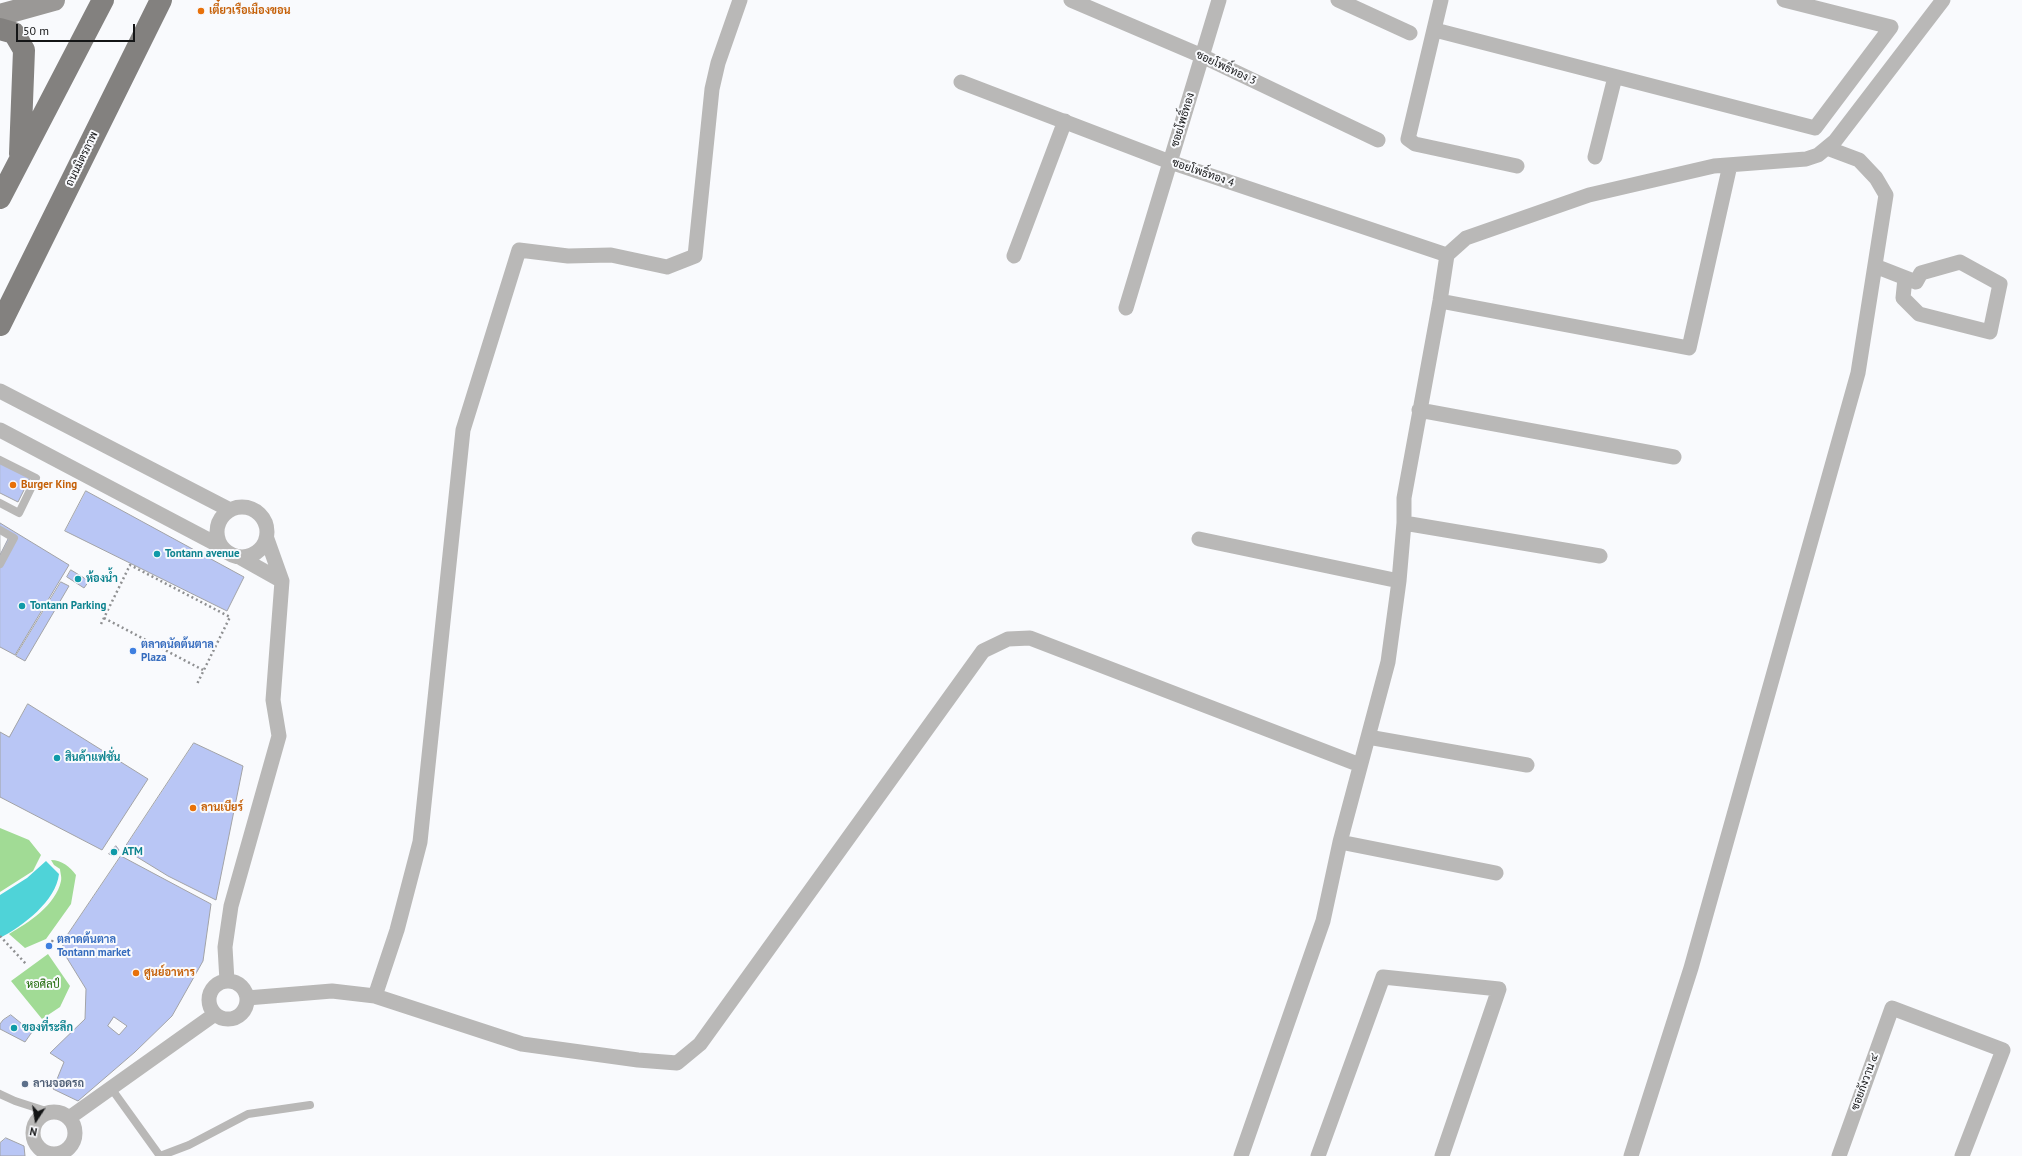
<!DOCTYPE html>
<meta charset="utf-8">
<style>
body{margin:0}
#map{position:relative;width:2022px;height:1156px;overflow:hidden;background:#f9fafd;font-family:"PT Sans",sans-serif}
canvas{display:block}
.north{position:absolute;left:16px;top:1100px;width:40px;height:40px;-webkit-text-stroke:3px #f9fafd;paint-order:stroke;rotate:192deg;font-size:11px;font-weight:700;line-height:16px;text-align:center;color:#141516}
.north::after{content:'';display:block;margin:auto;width:14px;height:18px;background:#141516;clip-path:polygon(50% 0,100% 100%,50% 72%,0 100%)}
.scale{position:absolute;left:16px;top:24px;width:119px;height:18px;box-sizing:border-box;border:2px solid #141516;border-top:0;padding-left:5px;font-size:12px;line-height:14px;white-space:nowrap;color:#141516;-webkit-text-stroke:3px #f9fafd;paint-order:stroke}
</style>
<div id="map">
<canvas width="2022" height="1156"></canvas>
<div class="north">N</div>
<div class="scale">50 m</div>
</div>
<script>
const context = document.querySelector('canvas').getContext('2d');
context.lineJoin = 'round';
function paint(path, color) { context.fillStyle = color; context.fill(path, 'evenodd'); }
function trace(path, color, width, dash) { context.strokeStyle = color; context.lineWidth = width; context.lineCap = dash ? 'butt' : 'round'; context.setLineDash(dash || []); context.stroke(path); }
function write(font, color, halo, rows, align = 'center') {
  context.font = font + ' "PT Sans",Sarabun,sans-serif'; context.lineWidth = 4; context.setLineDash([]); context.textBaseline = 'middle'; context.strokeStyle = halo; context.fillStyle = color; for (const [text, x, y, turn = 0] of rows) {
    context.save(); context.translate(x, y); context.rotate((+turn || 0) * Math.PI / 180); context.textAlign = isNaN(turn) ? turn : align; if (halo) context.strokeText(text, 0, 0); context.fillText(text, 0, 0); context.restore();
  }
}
const green = new Path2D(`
 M0,828l29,12 12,15 -8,16 -33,21z
 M51,860c11,0 19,7 25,15l-5,29 -25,35 -21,9 -16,-14c19,-11 47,-29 52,-53 1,-4 -1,-9 -1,-12l-6,-4z
 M48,954l22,32 -10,21 -18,12 -31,-38z`);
const water = new Path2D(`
 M46,861l13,13c-3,27 -36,52 -59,64v-43l27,-17z`);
const building = new Path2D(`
 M0,463l30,15 -12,24 -18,-9z
 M86,491l158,86 -17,34 -162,-80z
 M0,523l69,42 -54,90 -15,-8z
 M0,532l9,5 -9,18z
 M71,570l18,11 -5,7 -17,-11z
 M61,582l8,4 -44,75 -9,-5z
 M28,704l120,75 -46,71 -102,-53v-65l9,5z
 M194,743l49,23 -27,134 -48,-24 -44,-27z
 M116,846l3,4 -5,6 -5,-2z
 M121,856l90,48 -8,57 -31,55 -37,36 -57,49 -25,-12 11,-27 -14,-9 35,-34 1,-30 -24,-39 2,-10z
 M11,1015l21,17 -7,10 -25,-13v-5l3,-4z
 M114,1017l13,9 -8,9 -11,-9z
 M6,1138l18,8 1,10h-25v-13z`);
const path = new Path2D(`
 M104,618l99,52
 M101,624l29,-59 100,52 -33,67
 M0,936l26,28
 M49,946l4,-6`);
const service = new Path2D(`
 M0,460l36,18 -17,35 -19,-10
 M0,530l14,8 -14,26
 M111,1088l49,68 29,-11 59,-31 62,-9
 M0,1094l15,7 34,11`);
const minor = new Path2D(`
 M740,0l-22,63 -6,26 -17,167 -28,11 -56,-12 -43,1 -49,-6 -56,180 -43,412 -23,88 -22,66 147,48 116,16 39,3 23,-19 283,-393 25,-12 22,-1 330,127
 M1071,0l131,56 176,84
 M1338,0l72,33
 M1441,0l-33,139 7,5 102,22
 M1435,30l380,98 76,-101 -107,-27
 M961,82l209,80 277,93
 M1595,157l20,-80
 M1014,256l51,-135
 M1875,266l41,16 5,-9 39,-11 40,22 -10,48 -71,-18 -16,-16 2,-20
 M1440,301l249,47 41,-183
 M1126,308l93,-308
 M0,391l230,119
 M1419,410l255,47
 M0,430l220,116
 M217 532a25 25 0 1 1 50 0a25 25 0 1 1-50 0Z
 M1404,523l196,33
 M1199,539l200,42
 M241,558l41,23
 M1368,737l159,28
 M1340,842l156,31
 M227,981l-2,-34 6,-41 48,-170 -6,-36 9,-119 -15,-42
 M209 1000a19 19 0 1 1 38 0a19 19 0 1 1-38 0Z
 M247,998l85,-7 43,5
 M33 1133a21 21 0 1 1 42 0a21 21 0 1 1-42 0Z
 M69,1118l146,-104
 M1241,1156l82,-235 17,-79 48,-180 11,-81 5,-58v-25l36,-197 7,-46 19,-17 123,-43 125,-29 92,-7 12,-4 17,-14 108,-141
 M1318,1156l65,-179 116,12 -57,167
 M1631,1156l60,-188 167,-595 28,-178 -10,-17 -17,-18 -32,-12
 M1839,1156l53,-148 111,42 -41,106`);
const secondary = new Path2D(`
 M0,15l54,-15`);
const primary = new Path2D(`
 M0,29l14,4 10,17 -4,104
 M0,198l103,-198
 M0,325l161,-325`);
const markers = [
 [201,11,4,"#e8710a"],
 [13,485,4,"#e8710a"],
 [157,554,4,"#0f9aa8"],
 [78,579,4,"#0f9aa8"],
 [22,606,4,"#0f9aa8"],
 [133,651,4,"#3f7fe0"],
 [57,758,4,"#0f9aa8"],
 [193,808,4,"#e8710a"],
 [114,852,4,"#0f9aa8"],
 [49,946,4,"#3f7fe0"],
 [136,973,4,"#e8710a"],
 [14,1028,4,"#0f9aa8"],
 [25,1084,4,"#5c6f8a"]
];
const foodNames = [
 ["เตี๋ยวเรือเมืองขอน",209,11],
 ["Burger King",21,485],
 ["ลานเบียร์",201,808],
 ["ศูนย์อาหาร",144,973]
];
const streetNames = [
 ["ซอยโพธิ์ทอง 3",1226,68,25],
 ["ซอยโพธิ์ทอง",1183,120,-73],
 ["ถนนมิตรภาพ",82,159,-64],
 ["ซอยโพธิ์ทอง 4",1203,173,19],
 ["ซอยกังวาน ๔",1865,1082,-70]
];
const cultureNames = [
 ["Tontann avenue",165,554],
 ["ห้องน้ำ",86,579],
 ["Tontann Parking",30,606],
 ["สินค้าแฟชั่น",65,758],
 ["ATM",122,852],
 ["ของที่ระลึก",22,1028]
];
const shopNames = [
 ["ตลาดนัดต้นตาล",141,645],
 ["Plaza",141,658],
 ["ตลาดต้นตาล",57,940],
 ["Tontann market",57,953]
];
const parkNames = [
 ["หอศิลป์",43,985]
];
const serviceNames = [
 ["ลานจอดรถ",33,1084]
];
paint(green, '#a1db95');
paint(water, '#4fd3d8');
paint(building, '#b9c6f5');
trace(building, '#a2a3a6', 1);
trace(path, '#8f9092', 2.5, [2, 3]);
trace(service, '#b9b8b7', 8);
trace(minor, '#b9b8b7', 15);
trace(secondary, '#9a9896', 22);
trace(primary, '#83817f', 22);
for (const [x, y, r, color] of markers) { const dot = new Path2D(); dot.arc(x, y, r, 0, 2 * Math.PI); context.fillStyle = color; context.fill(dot); trace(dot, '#f9fafd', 1.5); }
write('bold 11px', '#c56008', '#f9fafd', foodNames, 'left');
write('11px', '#141516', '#f9fafd', streetNames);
write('bold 11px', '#0d838f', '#f9fafd', cultureNames, 'left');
write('bold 11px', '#366cbe', '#f9fafd', shopNames, 'left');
write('11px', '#1d6805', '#f9fafd', parkNames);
write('bold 11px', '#4e5e75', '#f9fafd', serviceNames, 'left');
</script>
